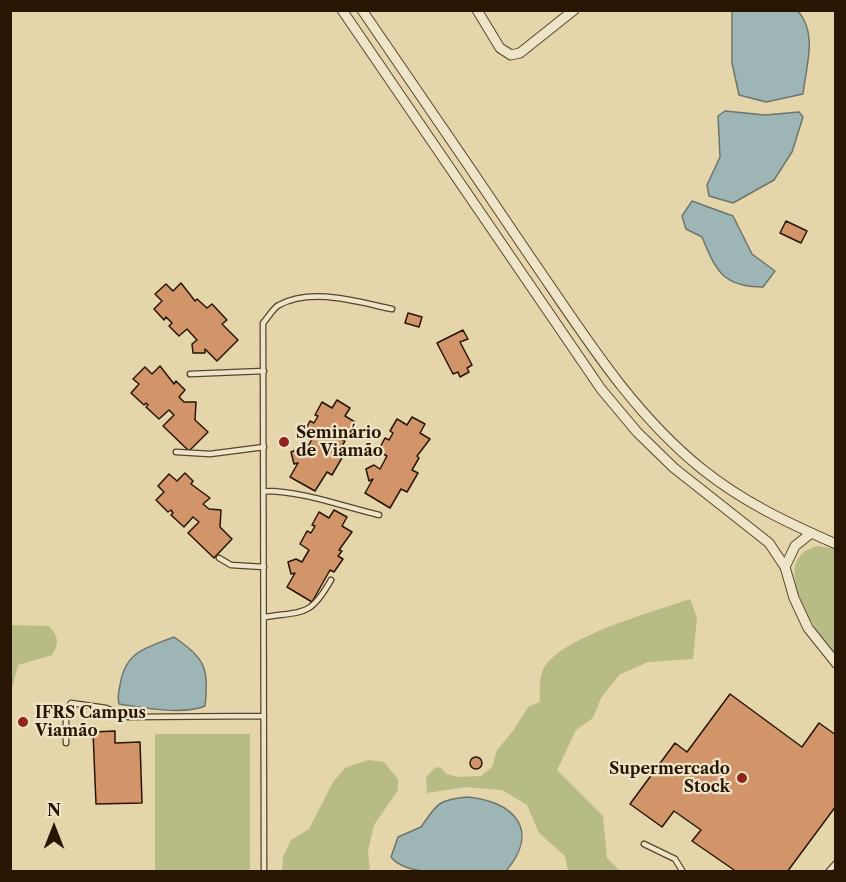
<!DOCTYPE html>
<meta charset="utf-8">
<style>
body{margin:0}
#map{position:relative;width:846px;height:882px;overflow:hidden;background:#e5d5aa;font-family:"Libre Caslon Text",serif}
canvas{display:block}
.frame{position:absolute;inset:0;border:12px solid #281502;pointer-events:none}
.north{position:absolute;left:24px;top:798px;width:60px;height:60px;-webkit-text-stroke:4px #eee4c8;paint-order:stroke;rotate:0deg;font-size:16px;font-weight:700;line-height:24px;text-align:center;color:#281502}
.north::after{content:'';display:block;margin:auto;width:21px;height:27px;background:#281502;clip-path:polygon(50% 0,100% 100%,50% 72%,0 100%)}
</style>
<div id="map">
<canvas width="846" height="882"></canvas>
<div class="frame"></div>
<div class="north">N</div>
</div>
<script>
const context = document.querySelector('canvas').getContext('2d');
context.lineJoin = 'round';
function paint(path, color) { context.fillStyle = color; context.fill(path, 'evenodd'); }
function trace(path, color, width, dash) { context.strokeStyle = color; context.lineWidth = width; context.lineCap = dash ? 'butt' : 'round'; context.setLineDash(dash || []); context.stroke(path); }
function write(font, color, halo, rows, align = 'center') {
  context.font = font + ' "Libre Caslon Text",serif'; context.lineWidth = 4.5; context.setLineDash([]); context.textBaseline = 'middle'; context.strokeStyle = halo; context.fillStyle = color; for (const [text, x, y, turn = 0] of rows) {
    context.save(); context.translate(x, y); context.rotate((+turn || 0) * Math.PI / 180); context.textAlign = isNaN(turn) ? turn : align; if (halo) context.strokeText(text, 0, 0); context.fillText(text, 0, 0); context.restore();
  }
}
const green = new Path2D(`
 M818,546l17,3v106c-18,-22 -71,-97 -17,-109z
 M690,599l7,19 -4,41 -45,3 -29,13 -18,23 -8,20 -17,12 -19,40 46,46 4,42 13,13h9h-61l-3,-15 -26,-23 -12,-28 -25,-15 -36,-3 -39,6 -1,-16 10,-10 5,1 6,6 10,3 24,-1 11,-9 5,-17 16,-19 15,-24 12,-5c0,-14 -2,-29 8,-40 26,-29 105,-50 142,-63z
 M10,625l39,1c9,10 11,17 3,29l-34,10 -7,28z
 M155,734h95v137h-95z
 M368,760l16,2 14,17v11l-24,35 -6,26 2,20h-88l1,-14 8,-17 18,-11 24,-47 12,-14z`);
const water = new Path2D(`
 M732,11h66c20,23 8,55 5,83l-37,8 -27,-7 -7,-32z
 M725,111l40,4 34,-3 4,5 -11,35 -18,28 -41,23 -24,-7 -2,-11 13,-28 -2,-41z
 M692,201l41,15 19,38 23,17 -12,16c-40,0 -47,-16 -61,-50l-16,-8 -4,-13z
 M174,637c31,22 35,30 31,69 -21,9 -63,2 -86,-2 -2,-7 0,-13 1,-19 5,-34 26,-37 54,-48z
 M467,797c47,4 74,33 39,74 -27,1 -98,9 -115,-14l7,-20 23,-10c16,-22 15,-27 46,-30z`);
const building = new Path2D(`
 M786,221l21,10 -6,12 -21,-10z
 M181,283l14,18 2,-2 10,9 5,-4 15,16 -5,4 16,16 -21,21 -12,-12v4h-12l-1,-9 5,-4 -10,-11 -8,7 -10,-10 3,-3 -6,-6 -2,3 -10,-11 8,-8 -7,-7 11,-10 7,7z
 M408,313l14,4 -3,10 -14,-4z
 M463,330l5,9 -8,3 12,23 -5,3 2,4 -9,5 -2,-5 -5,2 -16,-31z
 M160,366l14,18 2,-3 9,9 -6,7 5,5h12l-1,18 13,12 -19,19 -26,-25 11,-11 -5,-5 -10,9 -13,-12 2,-2 -2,-2 -2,2 -13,-12 8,-9 -6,-5 12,-12 7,7z
 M337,400l13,8 -5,8 10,6 -13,18 3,1 -7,12 5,3 -11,19 -5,-3 -12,19 -25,-14 8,-14 -4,1 -3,-12 8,-3 6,3 7,-13 -9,-5 7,-13 4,2 4,-7 -3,-1 7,-13 10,6z
 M412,417l13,7 -5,9 10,6 -13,17 2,2 -7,12 6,3 -11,19 -6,-3 -11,19 -25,-15 8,-14 -4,2 -3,-12 8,-4 6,4 7,-13 -9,-5 7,-13 4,2 4,-7 -3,-2 7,-12 10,6z
 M185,473l8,8 -2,3 19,14 -7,6 6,5 12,1 -1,17 12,12 -18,19 -26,-25 11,-11 -6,-5 -9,10 -13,-12 2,-2 -2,-3 -3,2 -12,-12 8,-8 -6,-6 11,-12 8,7z
 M334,510l13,7 -5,9 10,6 -13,18 3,1 -4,5 5,3 -9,13 -4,-2 -18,32 -25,-15 8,-14 -4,1 -3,-12 8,-3 6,3 7,-12 -9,-6 7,-13 4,2 4,-7 -3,-1 7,-13 10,6z
 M730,694l72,53 17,-24 17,12v71l-49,66h-50l-45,-31 9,-11 -27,-19 -12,16 -32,-23 45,-61 12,9z
 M115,731v12l25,-1 2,61 -46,1 -3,-72z
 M470 763a6 6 0 1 1 12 0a6 6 0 1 1-12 0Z`);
const service = new Path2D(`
 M190,374l74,-3
 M176,452l34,2 54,-7
 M264,491c39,0 77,15 115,24
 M219,558l12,7 33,2
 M265,617c39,-6 45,0 66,-37
 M66,743v-30l5,-10 35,5 22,9 136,-1
 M644,844l31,15 8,13
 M264,872l-1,-549c5,-5 10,-15 16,-18 33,-18 79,-3 113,4
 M828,872l8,-9`);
const minor = new Path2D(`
 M342,10l259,379 36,43 37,36 95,75 16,24 9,31 14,30 28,35
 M362,10c57,83 113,165 169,248 52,75 99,153 171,211 41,33 86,54 134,75
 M477,10l23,38 11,7 9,-2 54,-43
 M785,567l10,-21 15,-12`);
const markers = [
 [284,442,6,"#8f2418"],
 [23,722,6,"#8f2418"],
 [742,778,6,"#8f2418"]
];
const poiNames = [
 ["Seminário",296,433],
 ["de Viamão",296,451],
 ["IFRS Campus",35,713],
 ["Viamão",35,731],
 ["Supermercado",730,769,"right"],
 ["Stock",730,787,"right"]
];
paint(green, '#b7bc86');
paint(water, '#9db5b5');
trace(water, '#6e756d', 1.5);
paint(building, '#d2956a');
trace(building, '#281502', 1.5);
trace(service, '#57452c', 7);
trace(minor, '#57452c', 11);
trace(service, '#eee4c8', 4.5);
trace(minor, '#eee4c8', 9);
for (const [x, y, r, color] of markers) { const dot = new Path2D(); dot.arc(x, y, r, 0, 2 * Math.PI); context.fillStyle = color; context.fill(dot); trace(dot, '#eee4c8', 2); }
write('bold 16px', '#281502', '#eee4c8', poiNames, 'left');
</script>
